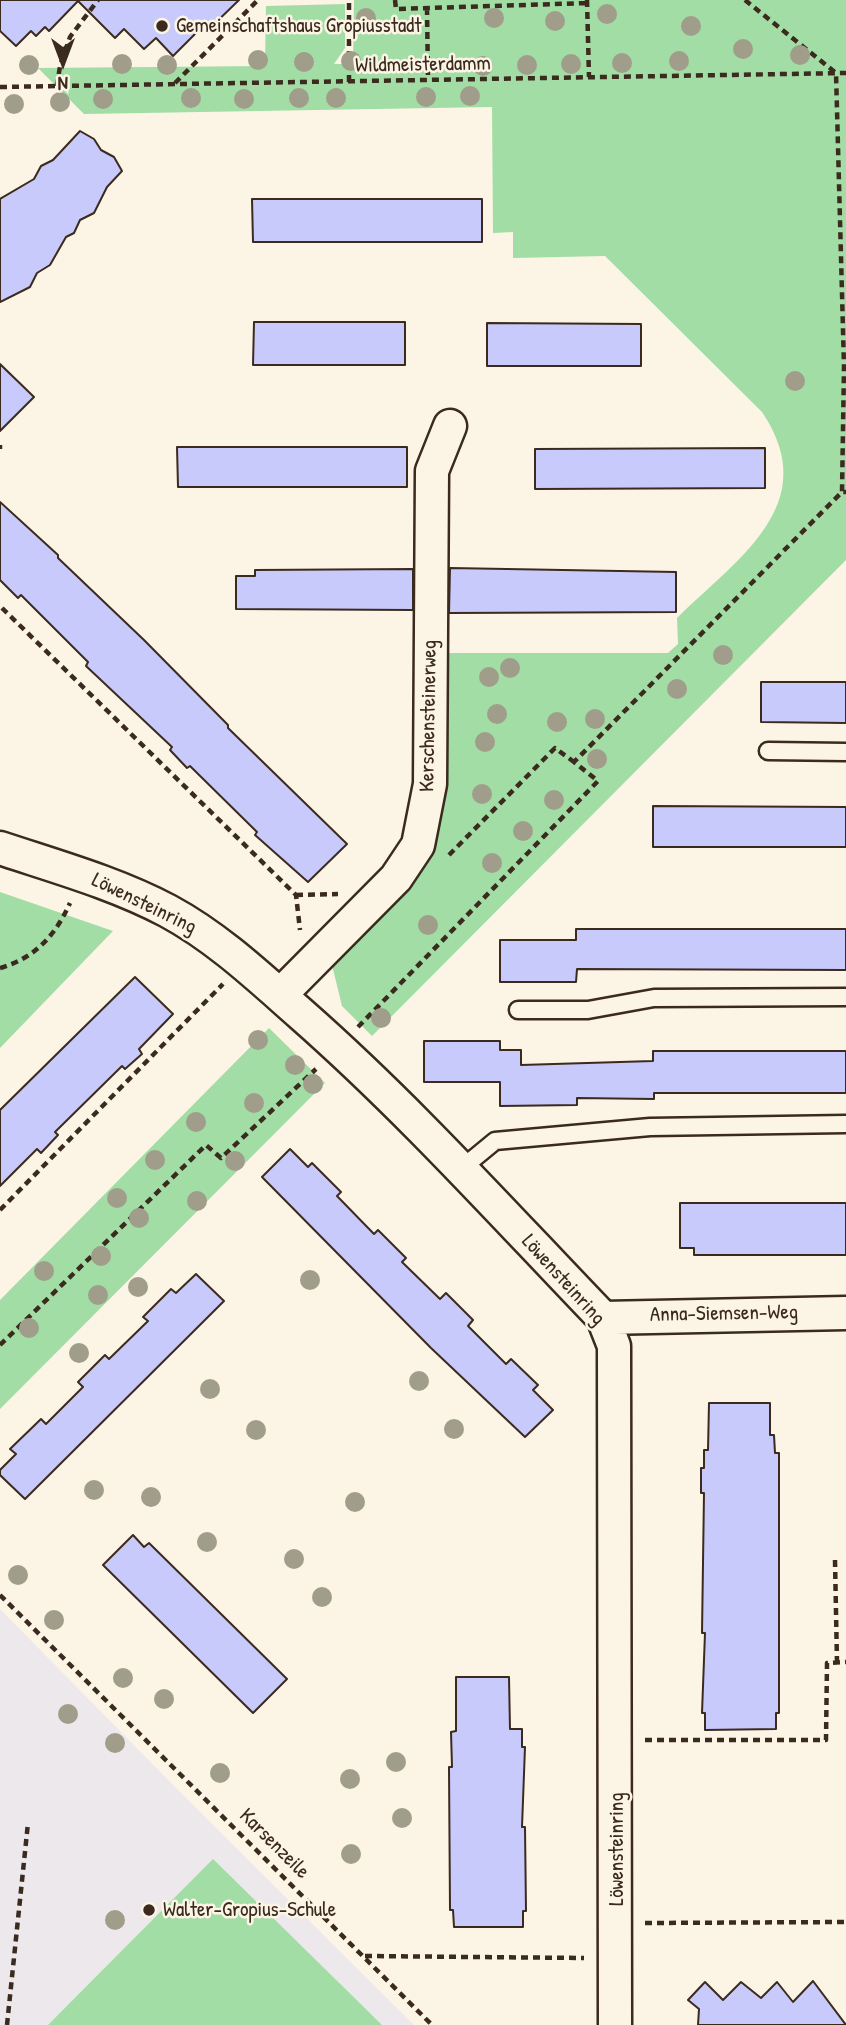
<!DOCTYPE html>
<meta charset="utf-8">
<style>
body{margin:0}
#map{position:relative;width:846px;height:2025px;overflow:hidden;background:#fcf5e5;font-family:"Patrick Hand",sans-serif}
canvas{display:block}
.north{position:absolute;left:28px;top:28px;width:70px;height:70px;-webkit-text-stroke:5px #fcf5e5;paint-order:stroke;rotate:180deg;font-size:19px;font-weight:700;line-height:28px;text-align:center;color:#3b2a1e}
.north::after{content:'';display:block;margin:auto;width:24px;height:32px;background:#3b2a1e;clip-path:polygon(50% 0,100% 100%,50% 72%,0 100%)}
</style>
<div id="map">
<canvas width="846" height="2025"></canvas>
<div class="north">N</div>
</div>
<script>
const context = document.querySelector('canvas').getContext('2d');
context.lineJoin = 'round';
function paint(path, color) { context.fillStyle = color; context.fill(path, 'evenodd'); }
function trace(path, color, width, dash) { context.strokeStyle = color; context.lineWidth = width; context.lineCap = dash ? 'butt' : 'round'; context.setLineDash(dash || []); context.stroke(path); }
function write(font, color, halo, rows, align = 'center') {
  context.font = font + ' "Patrick Hand",sans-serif'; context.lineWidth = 5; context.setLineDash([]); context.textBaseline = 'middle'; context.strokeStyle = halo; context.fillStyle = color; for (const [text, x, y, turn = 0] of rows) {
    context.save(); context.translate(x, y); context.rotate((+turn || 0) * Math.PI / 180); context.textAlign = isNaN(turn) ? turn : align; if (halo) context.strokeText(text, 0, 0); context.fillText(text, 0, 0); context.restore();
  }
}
const built = new Path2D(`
 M0,1609l184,187 230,229h-414z`);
const green = new Path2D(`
 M354,0h492v560l-474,476 -30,-30 -10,-41c24,-24 52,-47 73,-73 55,-68 42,-157 41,-239h222l10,-9 -1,-26c61,-60 147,-114 85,-206l-157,-156 -92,2v-26l-20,1 -1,-126 -408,7 -46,-46 227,-2 1,-60 79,-2v44l-11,16h19z
 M0,892l113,39 -113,117z
 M269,1028l56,55 -325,326v-109z
 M213,1859l169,166h-334z`);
const building = new Path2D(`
 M0,0h239l-32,31 -4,-5 -30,30 -17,-18 -12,11 -20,-20 -9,9 -37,-37 -29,30 -4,-4 -9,9 -5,-5 -15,15 -16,-15z
 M80,131l14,8 7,11 13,7 8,14 -15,16 -13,26 -14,7 -6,13 -8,4 -16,28 -13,8 -7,14 -30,15v-103l34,-20 7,-13 12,-6z
 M252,199h230v43h-229z
 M254,322h151v43h-152z
 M487,323l154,1v42h-154z
 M0,364l34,33 -34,34z
 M177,447h230v40h-229z
 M765,448v40l-230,1v-40z
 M0,502l58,53v3l86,82 84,85v3l119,116 -39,38 -53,-47 2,-3 -67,-66 -3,2 -17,-18 2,-3 -86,-81 2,-4 -67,-67 -3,3 -18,-18z
 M450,568l226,4v40l-227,1z
 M413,569v41l-177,-1v-33h19v-6z
 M761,682h85v41l-85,-1z
 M653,806l193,1v40h-193z
 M576,929h270v41l-269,-1 -1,13h-76v-42h76z
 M135,977l38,37 -34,35 3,5 -17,15 -3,-3 -67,66 3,3 -17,18 -4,-4 -37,37v-76z
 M424,1041h76v9h21v15l132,-4v-10h193v42h-192v6l-77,-1v7l-77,1v-24h-76z
 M290,1149l18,18 4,-4 29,29 -4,4 37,38 4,-4 28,28 -4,4 38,37 6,-6 27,27 -5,6 38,38 5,-5 27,26 -5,5 20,20 -28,27 -94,-89 -169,-171z
 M680,1203h166v52h-152v-7h-14z
 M196,1274l28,27 -199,198 -25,-24v-5l16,-16 -6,-5 31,-30 5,5 37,-37 -5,-5 27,-27 4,4 39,-38 -5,-4 28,-28 5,4z
 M709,1403h61v32h4l1,18h4v260h-3v16l-71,1v-17h-3l3,-80h-3l2,-140h-3v-25h3v-18h4z
 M133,1535l11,12 5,-4 138,136 -34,34 -150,-148z
 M456,1677h53l1,52h12v18h3l-3,80h3l1,84h-3v16h-69l-1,-17h-3l-1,-143h3l-1,-35 5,-1z
 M813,1981l33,44h-148l1,-16 -11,-9 17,-18 18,18 18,-18 20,16 16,-16 16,20z`);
const path = new Path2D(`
 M395,0l1,9 191,-6
 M587,0l2,77
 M745,0l91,73 8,294 -2,125
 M427,8l1,72
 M349,82v-82
 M175,83l83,-83
 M57,86l3,-20 10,-29 28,-37
 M0,87l846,-14
 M0,445v4
 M2,608l294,287 4,35
 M449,855l106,-107 19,14
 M296,895l42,-1
 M0,968c35,-10 55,-32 70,-65
 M358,1027l240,-246 -24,-19 268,-270h4
 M0,1210l223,-226
 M0,1345l206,-200 15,13 95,-89
 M835,1560l2,103
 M0,1595l432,430
 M645,1740h181l1,-77 19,-1
 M645,1923l201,-1
 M365,1956l219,2
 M7,2025l21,-202`);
const service = new Path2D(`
 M768,751l78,1
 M518,1010h70l66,-12 192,-1
 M461,1169l34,-28 155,-14 196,-3`);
const minor = new Path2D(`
 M0,848c57,19 115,35 168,63 50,27 91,66 133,103 108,95 203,201 302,304l11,28 1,679
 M280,995l116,-117 22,-33 12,-61 2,-313 18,-45
 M603,1318l243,-5`);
const trees = [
 [607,14],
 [366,18],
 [494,18],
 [555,21],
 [691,26],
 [743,49],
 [800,55],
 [258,60],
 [351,61],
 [679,61],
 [304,62],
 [622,63],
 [122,64],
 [571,64],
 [29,65],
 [167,65],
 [527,65],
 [483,66],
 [470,96],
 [426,97],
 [191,98],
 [299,98],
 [336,98],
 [103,99],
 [244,99],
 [60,102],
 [14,104],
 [795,381],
 [723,655],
 [510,668],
 [489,677],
 [677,689],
 [497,714],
 [595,719],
 [557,722],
 [485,742],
 [597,759],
 [482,794],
 [554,800],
 [523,831],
 [492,863],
 [428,925],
 [381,1018],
 [258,1040],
 [295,1065],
 [313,1084],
 [254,1103],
 [196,1122],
 [155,1160],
 [235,1161],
 [117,1198],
 [197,1201],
 [139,1218],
 [101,1256],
 [44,1271],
 [310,1280],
 [138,1287],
 [98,1295],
 [29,1328],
 [79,1353],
 [419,1381],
 [210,1389],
 [454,1429],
 [256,1430],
 [94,1490],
 [151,1497],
 [355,1502],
 [207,1542],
 [294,1559],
 [18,1575],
 [322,1597],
 [54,1620],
 [123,1678],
 [164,1699],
 [68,1714],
 [115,1743],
 [396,1762],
 [220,1773],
 [350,1779],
 [402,1818],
 [351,1854],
 [115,1920]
];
const markers = [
 [162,26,7,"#3b2a1e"],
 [149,1910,7,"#3b2a1e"]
];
const poiNames = [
 ["Gemeinschaftshaus Gropiusstadt",176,26],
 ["Walter-Gropius-Schule",163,1910]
];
const streetNames = [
 ["Wildmeisterdamm",423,65,-1],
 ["Kerschensteinerweg",429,716,-89],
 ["Löwensteinring",144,904,26],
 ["Löwensteinring",563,1280,48],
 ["Anna-Siemsen-Weg",724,1314,-1],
 ["Karsenzeile",274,1844,45],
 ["Löwensteinring",617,1849,-90]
];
paint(built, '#ece8ec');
paint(green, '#a1dda4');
paint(building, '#c8cafc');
trace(building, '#3b2a1e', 2);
trace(service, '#3b2a1e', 21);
trace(minor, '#3b2a1e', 37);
trace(path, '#3b2a1e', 4.5, [7, 5]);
trace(service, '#fcf5e5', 16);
trace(minor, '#fcf5e5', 32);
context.fillStyle = '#a09e8a';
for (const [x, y] of trees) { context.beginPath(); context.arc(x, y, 10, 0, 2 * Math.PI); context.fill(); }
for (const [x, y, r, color] of markers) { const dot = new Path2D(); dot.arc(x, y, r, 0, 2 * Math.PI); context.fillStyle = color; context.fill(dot); trace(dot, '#fcf5e5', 2.5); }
write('21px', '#3b2a1e', '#fcf5e5', poiNames, 'left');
write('21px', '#3b2a1e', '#fcf5e5', streetNames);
</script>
